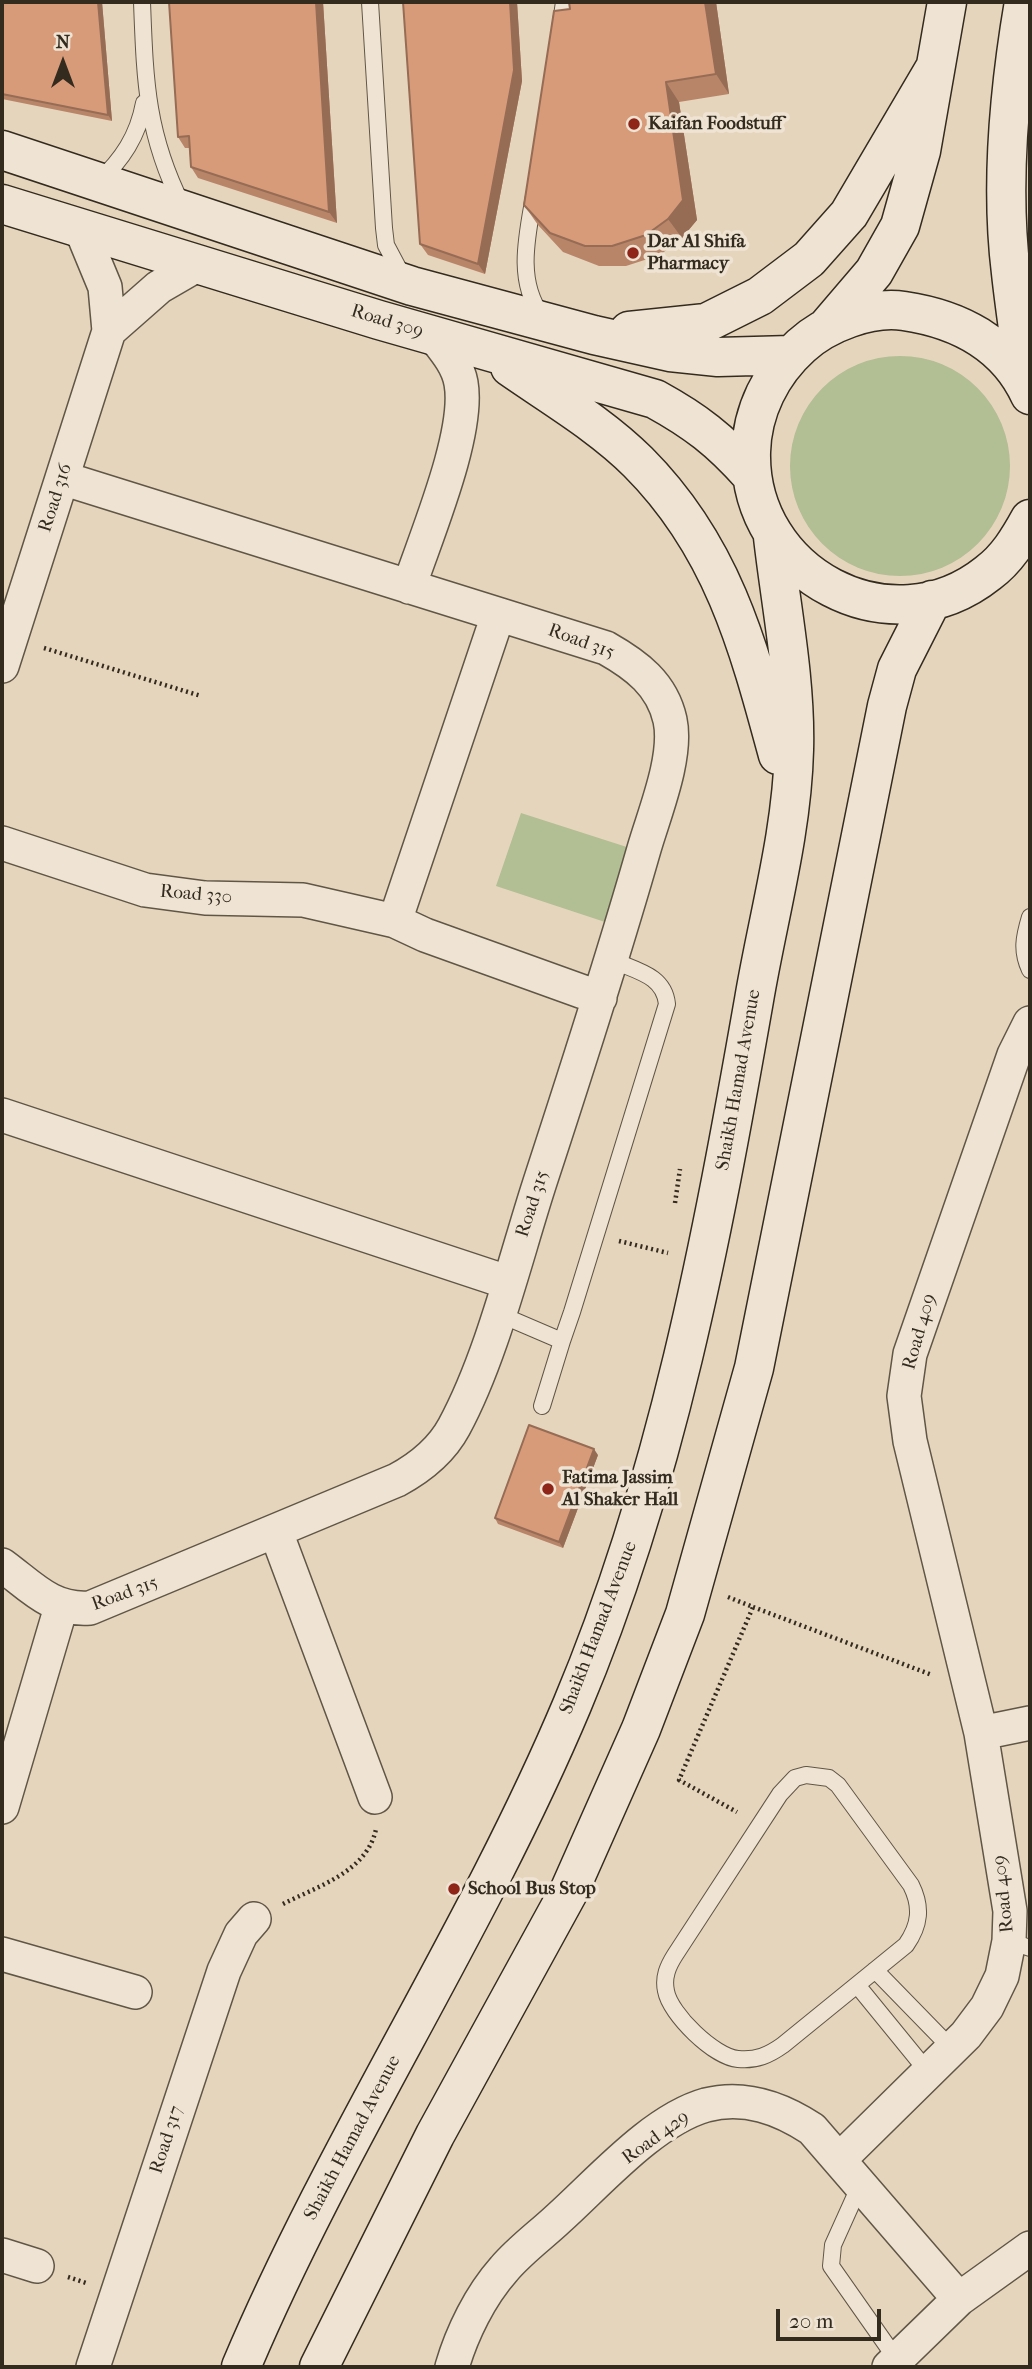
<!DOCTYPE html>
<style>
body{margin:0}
#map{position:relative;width:1032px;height:2369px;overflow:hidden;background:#e6d5bd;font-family:"IM FELL French Canon",serif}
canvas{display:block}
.frame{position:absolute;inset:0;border:4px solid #342b1f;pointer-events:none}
.north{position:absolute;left:28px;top:28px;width:70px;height:70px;-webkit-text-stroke:5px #efe4d4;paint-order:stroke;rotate:0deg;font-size:19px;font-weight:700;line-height:28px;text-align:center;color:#342b1f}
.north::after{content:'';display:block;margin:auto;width:24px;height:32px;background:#342b1f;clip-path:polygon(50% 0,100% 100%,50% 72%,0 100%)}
.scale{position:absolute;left:776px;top:2309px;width:105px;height:32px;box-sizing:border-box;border:4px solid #342b1f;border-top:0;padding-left:9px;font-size:21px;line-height:24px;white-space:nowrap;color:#342b1f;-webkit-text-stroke:5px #efe4d4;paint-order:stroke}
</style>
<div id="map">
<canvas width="1032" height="2369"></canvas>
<div class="frame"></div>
<div class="north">N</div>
<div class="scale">20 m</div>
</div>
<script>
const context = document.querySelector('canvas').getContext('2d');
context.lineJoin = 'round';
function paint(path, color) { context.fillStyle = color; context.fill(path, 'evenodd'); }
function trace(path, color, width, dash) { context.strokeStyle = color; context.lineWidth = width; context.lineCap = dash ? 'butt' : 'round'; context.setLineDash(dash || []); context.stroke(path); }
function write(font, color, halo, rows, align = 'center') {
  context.font = font + ' "IM FELL French Canon",serif'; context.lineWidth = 7; context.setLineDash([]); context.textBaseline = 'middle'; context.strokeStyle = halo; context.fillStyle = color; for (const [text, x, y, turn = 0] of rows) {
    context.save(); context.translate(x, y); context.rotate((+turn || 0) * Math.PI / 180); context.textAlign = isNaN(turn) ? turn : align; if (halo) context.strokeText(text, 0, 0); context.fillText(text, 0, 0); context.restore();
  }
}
const green = new Path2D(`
 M790 466a110 110 0 1 1 220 0a110 110 0 1 1-220 0Z
 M521,813l112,36 -25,74 -112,-37z`);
const path = new Path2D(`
 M44,648l157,48
 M675,1203l5,-34
 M619,1241l49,12
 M728,1597l25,10 -74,173 58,32
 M753,1607l179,68
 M283,1904c35,-18 84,-32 93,-75
 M68,2277l18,6`);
const lane = new Path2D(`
 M142,2c3,78 4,131 40,203
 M370,2l14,226 2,17 17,32
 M560,29l4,-27
 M98,182c24,-22 40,-46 46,-79
 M534,196c-7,40 -18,85 8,120
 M1030,917c-6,20 -9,34 0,53
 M499,1314l63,27 10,-29 95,-308c-3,-29 -31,-33 -55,-44
 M542,1406l20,-65
 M806,1775l23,3 9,7 73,100c11,22 9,40 -5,60l-123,100c-14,10 -27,16 -45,14 -24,-2 -68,-45 -72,-68 -3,-14 2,-25 9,-36l105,-161 15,-16z
 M1009,1941l21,7
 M875,1970l77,79
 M857,1985l71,87
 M860,2185l-27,60 -2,21 66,94`);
const street = new Path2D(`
 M109,331l50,-44 38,-22
 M409,587c17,-51 61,-154 52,-204 -3,-18 -16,-33 -27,-47
 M2,666l107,-335 -4,-44 -24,-58
 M2,843l143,47 60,8 98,2 92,21 30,14 175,63
 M395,921l103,-306
 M2,1115l505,167
 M276,1532l99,265
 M2,1565c29,21 49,46 88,43l307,-128c24,-13 44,-29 57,-53 38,-70 61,-168 86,-245 36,-110 72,-221 104,-333 10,-35 34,-92 26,-129 -8,-36 -34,-55 -64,-72l-544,-170
 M981,1733l49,-10
 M2,1807l59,-200
 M2,1954l133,38
 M839,2160l127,-125 21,-28 15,-31 7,-35 1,-30 -29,-178 -71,-292 -6,-45 6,-42 104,-299 16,-32
 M2,2255l35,11
 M93,2367l131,-396 17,-37 13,-15
 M452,2367c10,-34 28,-71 52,-98 16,-19 37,-34 55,-51 41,-37 94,-98 147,-113 39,-10 74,3 106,24l147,170
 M889,2367l70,-68 71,-51`);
const secondary = new Path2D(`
 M1024,2c-15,88 -24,182 -13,271 4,37 10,74 14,111
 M2,150l410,136 182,49 76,17 48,5 73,-2
 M2,204l377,116 276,79c40,22 65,41 96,76
 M827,327l47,-55 26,-46 21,-75 26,-149
 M629,331l77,-8 54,-27 49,-37 40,-45 86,-146
 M510,367c43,30 91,58 128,95 84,84 110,182 140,293
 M1030,395c-24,-52 -72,-76 -126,-84 -33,-5 -78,12 -103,35 -30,27 -49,65 -50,106 -3,122 139,199 237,121 19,-14 31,-34 42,-54
 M241,2367c96,-227 235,-434 331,-662 95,-225 140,-466 182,-705 14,-83 38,-166 40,-250 2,-70 -13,-143 -21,-213
 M319,2367l116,-232 135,-246 71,-160 44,-115 69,-246 133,-662 10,-37 35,-69`);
const wall = new Path2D(`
 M2,2h100l10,119 -110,-22z
 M169,2h154l14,221 -139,-45 -7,-11 -2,-19h-4l-7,-11z
 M403,2h114l5,79 -37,193 -57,-19 -8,-11z
 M716,2l13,92 -50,8 18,118 -15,18 -22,17 -34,11h-27l-36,-14 -25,-27 -14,-20 46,-196z
 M598,1455l-35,93 -65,-24 -3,-6z`);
const shadedWall = new Path2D(`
 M98,2h4l10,119 -4,-6z
 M316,2h7l14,221 -8,-11z
 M510,2h7l5,79 -37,193 -7,-10z
 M705,2h11l13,92 -13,-20z
 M666,82l13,20 18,118 -15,18 -14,-19z
 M594,1449l4,6 -35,93 -4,-6z`);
const building = new Path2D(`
 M2,2h96l10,113 -106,-21z
 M169,2h147l13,210 -138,-45 -2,-31 -11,1z
 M403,2h107l4,68 -36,194 -58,-20z
 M569,2h136l11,72 -50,8 17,118 -15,19 -22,16 -34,11h-27l-35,-13 -26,-28 30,-194 16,-2z
 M529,1425l65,24 -35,93 -64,-24z`);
const markers = [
 [634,124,7,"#8f2418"],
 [633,253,7,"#8f2418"],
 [548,1489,7,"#8f2418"],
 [454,1889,7,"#8f2418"]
];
const poiNames = [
 ["Kaifan Foodstuff",648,124],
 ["Dar Al Shifa",647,242],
 ["Pharmacy",647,264],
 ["Fatima Jassim",562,1478],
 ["Al Shaker Hall",562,1500],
 ["School Bus Stop",468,1889]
];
const streetNames = [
 ["Road 309",387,322,17],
 ["Road 316",56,498,-72],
 ["Road 315",581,642,20],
 ["Road 330",196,895,5],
 ["Shaikh Hamad Avenue",739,1080,-80],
 ["Road 315",533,1204,-72],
 ["Road 409",920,1332,-74],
 ["Road 315",125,1594,-20],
 ["Shaikh Hamad Avenue",599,1628,-69],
 ["Road 409",1004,1894,-96],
 ["Shaikh Hamad Avenue",353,2138,-62],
 ["Road 429",656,2138,-36],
 ["Road 317",167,2140,-72]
];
paint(green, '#b2be93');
trace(lane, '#605646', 18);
trace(street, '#605646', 36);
trace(secondary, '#342b1f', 41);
trace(path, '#342b1f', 4.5, [2, 3.5]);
trace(lane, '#efe4d4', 16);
trace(street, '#efe4d4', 33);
trace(secondary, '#efe4d4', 38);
paint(wall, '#b98569');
paint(shadedWall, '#966c55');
paint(building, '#d79b7a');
trace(building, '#966c55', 2);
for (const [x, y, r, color] of markers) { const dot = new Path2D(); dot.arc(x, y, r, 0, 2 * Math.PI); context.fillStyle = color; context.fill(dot); trace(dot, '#efe4d4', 2.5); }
write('bold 19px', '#342b1f', '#efe4d4', poiNames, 'left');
write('19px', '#342b1f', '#efe4d4', streetNames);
</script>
